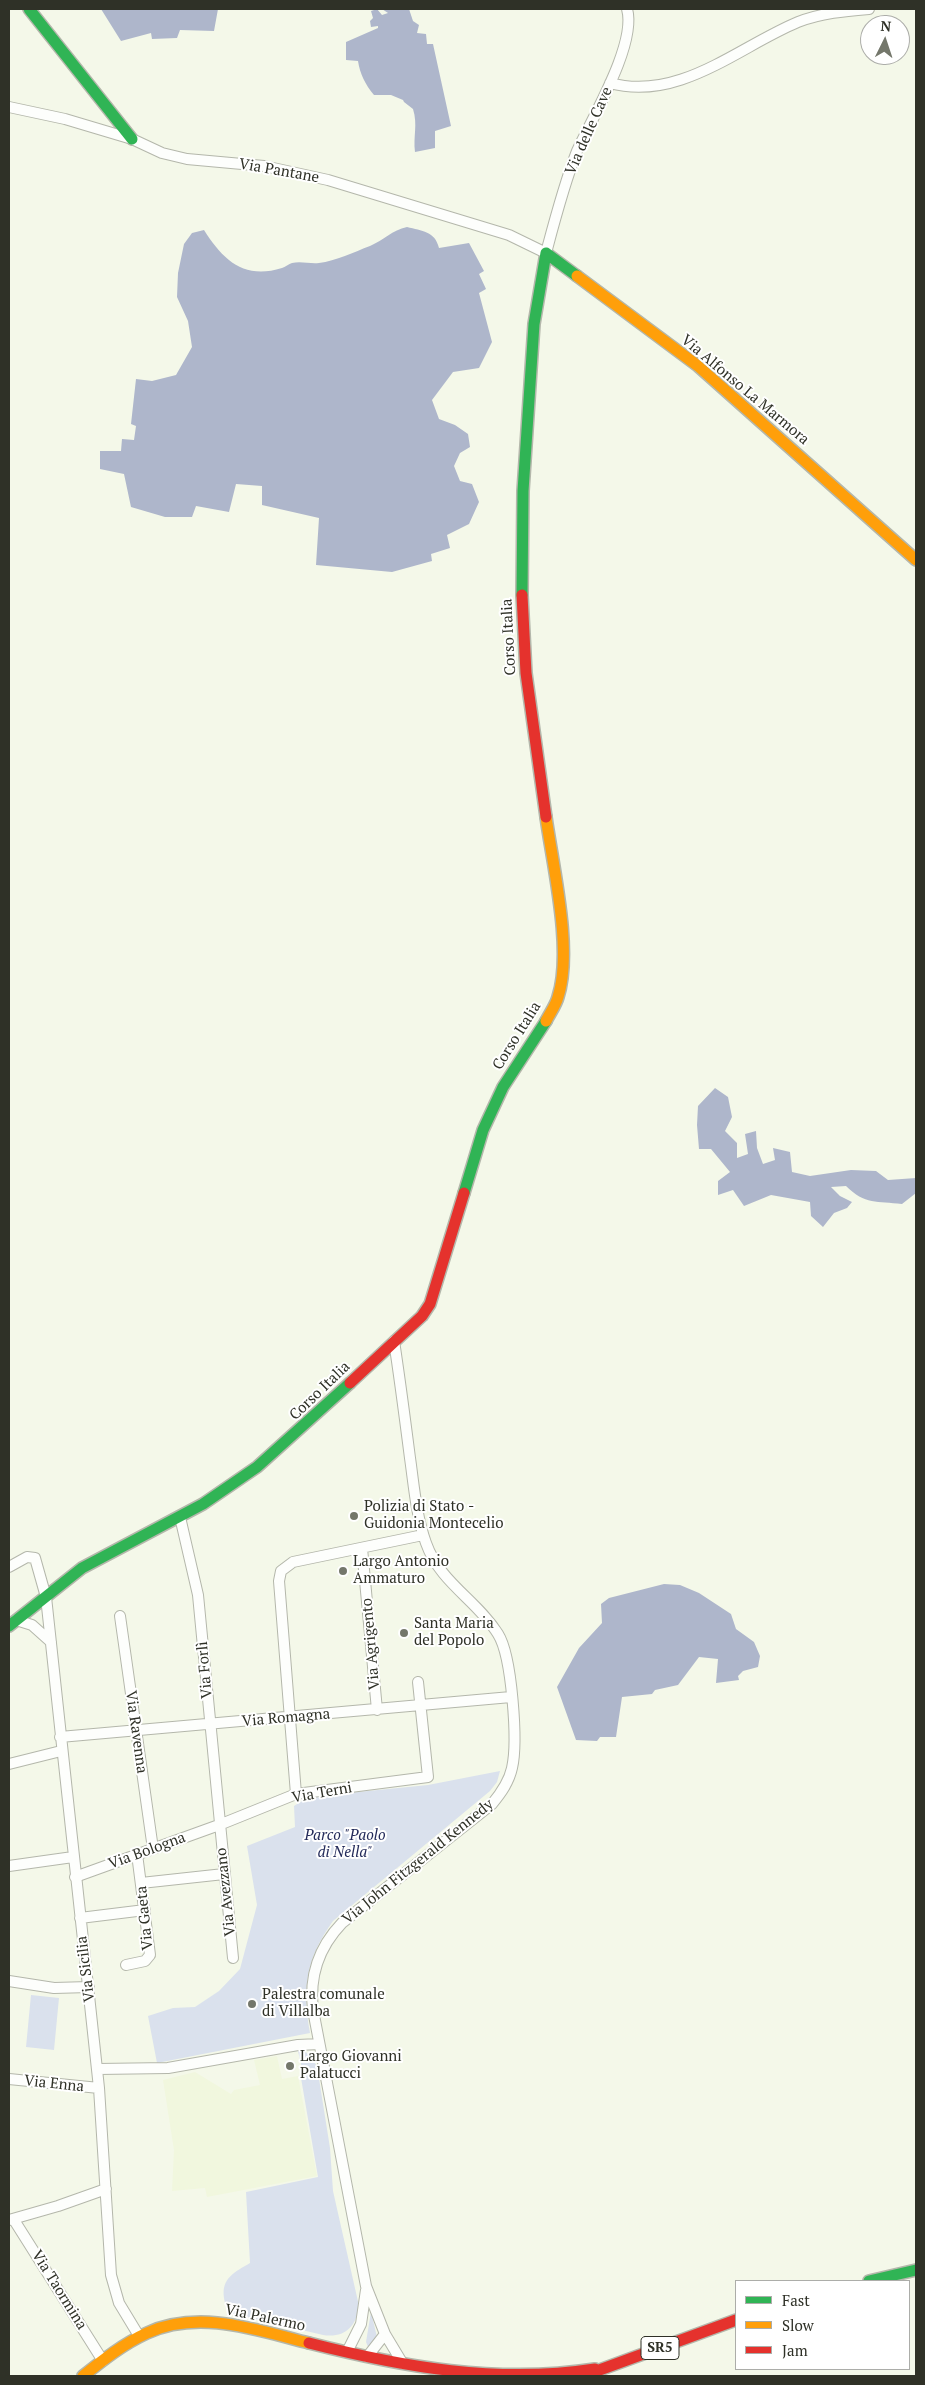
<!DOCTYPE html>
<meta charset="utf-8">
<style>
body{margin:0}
#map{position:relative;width:925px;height:2385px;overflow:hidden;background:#f4f8e9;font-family:"PT Serif",serif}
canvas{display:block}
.frame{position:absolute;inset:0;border:10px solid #2f3127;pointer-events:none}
.legend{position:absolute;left:735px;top:2280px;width:175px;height:90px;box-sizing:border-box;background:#fff;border:1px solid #acada9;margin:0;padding:6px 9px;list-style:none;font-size:15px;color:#2f3127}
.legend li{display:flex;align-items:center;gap:10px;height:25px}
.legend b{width:25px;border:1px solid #acada9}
.north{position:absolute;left:860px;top:15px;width:50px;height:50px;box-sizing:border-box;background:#fff;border:1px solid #acada9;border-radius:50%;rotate:4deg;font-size:14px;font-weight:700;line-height:20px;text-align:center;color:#2f3127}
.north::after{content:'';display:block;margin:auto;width:18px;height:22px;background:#74776b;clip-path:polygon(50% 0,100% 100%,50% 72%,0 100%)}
</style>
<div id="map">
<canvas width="925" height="2385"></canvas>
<div class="frame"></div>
<ul class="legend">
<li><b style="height:6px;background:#30b455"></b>Fast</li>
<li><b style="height:6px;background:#ff9f0a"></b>Slow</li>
<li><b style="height:6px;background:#e5322d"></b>Jam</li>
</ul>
<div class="north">N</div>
</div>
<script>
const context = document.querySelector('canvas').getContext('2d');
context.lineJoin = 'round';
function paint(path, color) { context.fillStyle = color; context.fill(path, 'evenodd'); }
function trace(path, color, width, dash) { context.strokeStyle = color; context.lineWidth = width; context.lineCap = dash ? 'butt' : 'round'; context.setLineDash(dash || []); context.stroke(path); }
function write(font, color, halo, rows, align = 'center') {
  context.font = font + ' "PT Serif",serif'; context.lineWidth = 4; context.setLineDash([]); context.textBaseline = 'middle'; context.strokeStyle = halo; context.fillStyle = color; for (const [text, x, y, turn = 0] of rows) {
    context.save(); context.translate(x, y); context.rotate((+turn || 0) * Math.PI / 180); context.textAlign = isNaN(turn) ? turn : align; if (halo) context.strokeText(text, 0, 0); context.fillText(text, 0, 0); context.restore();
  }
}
const built = new Path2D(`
 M277,2056l5,23 16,-3 19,100 -110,21 -2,-9 -33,3 2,-41 -11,-70 32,-8 36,22 3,-4 26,-5 -6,-25z`);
const green = new Path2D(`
 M500,1771l-3,11 -7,9 -157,130c-27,38 -31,66 -23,112l-153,30 -9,-47 25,-8 22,-1 24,-16 21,-22 17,-64 -10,-59 48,-19 -1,-21 14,-9 120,-12z
 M31,1995l28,3 -5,52 -28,-3z
 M291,2049h8l8,4 10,13 13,82 3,43 26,115c-3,22 -15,32 -36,29l-89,-21c-7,-4 -9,-9 -10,-16 -3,-20 11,-26 26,-35l-4,-71 72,-15 -17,-99 3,-1 -6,-26 -6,1z
 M371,2312l6,25 -6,10h-3l-2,-5z`);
const water = new Path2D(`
 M101,9h117l-4,22 -34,-1 -3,8 -25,1 -1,-6 -30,8z
 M377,9l5,6 6,-2 -6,-4h27l4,12 6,4 -2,8 9,1 1,10h6l18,82 -16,5v17l-20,4c-2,-16 3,-27 -2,-43l-9,-7 -1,-2 -12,-5h-17c-9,-11 -14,-21 -16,-34l-12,-1v-18l32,-14v-2l-7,1 -1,-6 3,-3 -2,-7z
 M407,227c15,4 28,4 32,21l30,-5 15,28 -5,3 7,15 -7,4 13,49 -13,26 -26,4 -21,28 7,19 16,6 13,9 2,13 -10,6 -6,13 6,15 12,3 7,18 -10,22 -22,11 3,13 -19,6 1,7 -40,11 -76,-7 3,-47 -57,-13v-19l-26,-2 -7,28 -33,-6 -4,11h-27l-34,-10 -7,-33 -24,-5v-18h21l1,-12 12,1 2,-14 -5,-2 5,-45 16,2 24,-6 16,-28 -4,-26 -11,-24 1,-24 6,-29 8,-11 12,-3c19,30 40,50 78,38 3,-1 7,-4 10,-5 9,-2 18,1 27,0 17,-2 35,-11 51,-17 14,-6 22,-16 37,-19z
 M715,1088l13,9 4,20 -7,14 12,12v15l11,-4 -3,-20 11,-3 1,17 6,16 12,-4 -2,-12 17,4 2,20 18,4 41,-6 25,1 12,9 28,-2v15l-14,11c-25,-3 -37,1 -56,-18l-15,1 9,9 12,6 -5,6 -13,5 -11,14 -12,-11 -1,-14 -39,-7 -27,11 -11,-16 -15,5v-14l12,-9 -19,-23h-12l-2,-24 1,-19z
 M664,1584l16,1 19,8 32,21 5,15 18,13 6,14 -2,11 -15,4 -5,5 1,4 -23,3 2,-24 -19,-2 -21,28 -23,5 -3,4 -30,3 -6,40h-16l-3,4 -21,-1 -19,-53 22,-39 23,-25 -1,-19 8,-6z`);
const street = new Path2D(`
 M610,83c69,19 128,-36 188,-61 23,-9 47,-11 71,-13
 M9,107l56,12 67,20 30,14 25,6 77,7 64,14 181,55 37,18c9,-34 18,-69 31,-102 15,-33 60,-107 50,-142
 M394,1341c6,39 11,78 16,117 4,28 6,57 16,85 14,40 51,57 72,91 14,22 20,108 14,134 -3,14 -11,25 -20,36l-150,119c-23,24 -33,54 -29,87l53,276 19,48 18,30
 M180,1517l18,78 35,363
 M362,1548l15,162
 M9,1567l18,-10 8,1 11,39 53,491 12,187 8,28 20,33
 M120,1616l33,233
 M16,1620l16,5 19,17
 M60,1737l451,-40
 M9,1764l52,-13
 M296,1794l-17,-213 2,-10 12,-9 130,-27
 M9,1866l64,-9
 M75,1877l144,-52 77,-31 132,-17 -10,-95
 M141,1883l83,-9
 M80,1918l65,-8
 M126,1965l19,-4 5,-6 -13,-101
 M9,1981l45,7 35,-1
 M98,2069l70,-1 130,-23 21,-1
 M9,2079l90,9
 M9,2220l49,-14 48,-17
 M14,2220l89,141
 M347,2352l14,-28 5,-34
 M367,2357l18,-23`);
const fast = new Path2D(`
 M29,9l103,130
 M522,595l1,-104 11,-167 12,-71 31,23
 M464,1193l19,-63 20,-43 43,-66
 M9,1626l73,-58 121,-64 54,-37 93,-84
 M869,2281l47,-11`);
const slow = new Path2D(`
 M577,276l121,90 218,194
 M546,1021c4,-8 10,-16 12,-24 15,-47 -5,-130 -12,-180
 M83,2376c20,-16 40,-32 64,-43 52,-24 110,-3 162,10`);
const jam = new Path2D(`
 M522,595l4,78 20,144
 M350,1383l72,-67 8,-12 34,-111
 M309,2343c94,24 189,41 286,26
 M583,2376l153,-56`);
const markers = [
 [354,1516,5,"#74776b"],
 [343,1571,5,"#74776b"],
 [404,1633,5,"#74776b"],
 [252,2004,5,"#74776b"],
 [290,2066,5,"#74776b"]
];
const shields = [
 [660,2348,38]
];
const shieldNames = [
 ["SR5",660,2348]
];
const streetNames = [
 ["Via delle Cave",589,131,-66],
 ["Via Pantane",279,171,10],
 ["Via Alfonso La Marmora",745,390,40],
 ["Corso Italia",509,637,-93],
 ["Corso Italia",517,1036,-58],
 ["Corso Italia",320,1391,-44],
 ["Via Agrigento",371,1644,-95],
 ["Via Forlì",205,1670,-95],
 ["Via Romagna",286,1718,-5],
 ["Via Ravenna",136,1732,82],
 ["Via Terni",322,1793,-10],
 ["Via Bologna",147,1851,-20],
 ["Via John Fitzgerald Kennedy",418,1862,-39],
 ["Via Avezzano",226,1892,-96],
 ["Via Gaeta",145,1918,-96],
 ["Via Sicilia",86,1969,-97],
 ["Via Enna",54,2084,6],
 ["Via Taormina",59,2290,58],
 ["Via Palermo",265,2318,12]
];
const poiNames = [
 ["Polizia di Stato -",364,1507],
 ["Guidonia Montecelio",364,1524],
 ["Largo Antonio",353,1562],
 ["Ammaturo",353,1579],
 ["Santa Maria",414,1624],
 ["del Popolo",414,1641],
 ["Palestra comunale",262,1995],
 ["di Villalba",262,2012],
 ["Largo Giovanni",300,2057],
 ["Palatucci",300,2074]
];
const parkNames = [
 ["Parco \"Paolo",345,1836],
 ["di Nella\"",345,1853]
];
paint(built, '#f1f7de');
paint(green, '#dae1ed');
paint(water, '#aeb6cb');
trace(street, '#b4b7ab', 12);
trace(fast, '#b4b7ab', 14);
trace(slow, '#b4b7ab', 14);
trace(jam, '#b4b7ab', 14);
trace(street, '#fdfefc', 10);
trace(fast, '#30b455', 11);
trace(slow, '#ff9f0a', 11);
trace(jam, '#e5322d', 11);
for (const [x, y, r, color] of markers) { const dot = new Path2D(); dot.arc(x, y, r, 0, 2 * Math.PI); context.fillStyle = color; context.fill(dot); trace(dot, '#fff', 2); }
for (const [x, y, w] of shields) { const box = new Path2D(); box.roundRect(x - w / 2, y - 11.5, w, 23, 4); context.fillStyle = '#fff'; context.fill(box); trace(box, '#2f3127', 1); }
write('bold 14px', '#2f3127', null, shieldNames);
write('15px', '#2f3127', '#fff', streetNames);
write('15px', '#2f3127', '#fff', poiNames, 'left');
write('italic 15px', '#242b5a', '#fff', parkNames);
</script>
